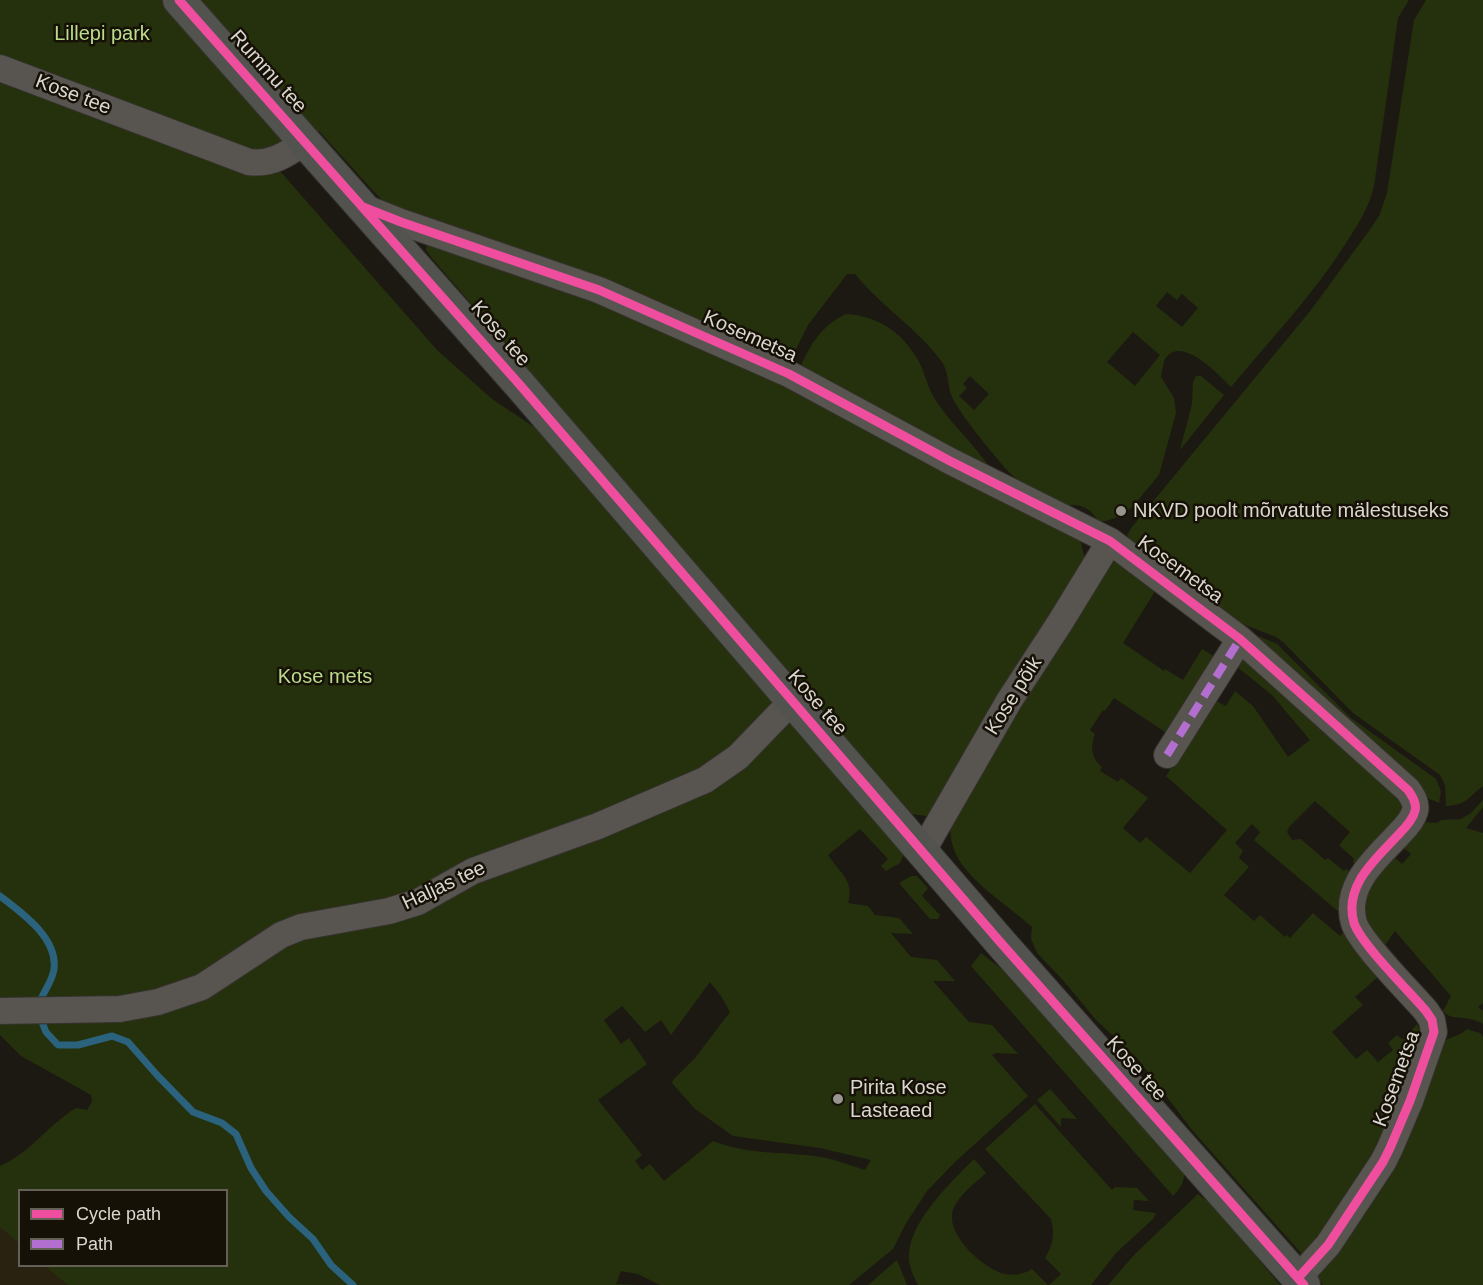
<!DOCTYPE html>
<meta charset="utf-8">
<style>
body{margin:0}
#map{position:relative;width:1483px;height:1285px;overflow:hidden;background:#1c1913;font-family:Arial,sans-serif}
canvas{display:block}
.legend{position:absolute;left:18px;top:1189px;width:210px;height:78px;box-sizing:border-box;background:#161106;border:2px solid #656057;margin:0;padding:8px 10px;list-style:none;font-size:18px;color:#dbd7d0}
.legend li{display:flex;align-items:center;gap:12px;height:30px}
.legend b{width:30px;border:2px solid #656057}
</style>
<div id="map">
<canvas width="1483" height="1285"></canvas>
<ul class="legend">
<li><b style="height:8px;background:#ef4d9e"></b>Cycle path</li>
<li><b style="height:8px;background:#b36fd0"></b>Path</li>
</ul>
</div>
<script>
const context = document.querySelector('canvas').getContext('2d');
context.lineJoin = 'round';
function paint(path, color) { context.fillStyle = color; context.fill(path, 'evenodd'); }
function trace(path, color, width, dash) { context.strokeStyle = color; context.lineWidth = width; context.lineCap = dash ? 'butt' : 'round'; context.setLineDash(dash || []); context.stroke(path); }
function write(font, color, halo, rows, align = 'center') {
  context.font = font + ' Arial,sans-serif'; context.lineWidth = 5; context.setLineDash([]); context.textBaseline = 'middle'; context.strokeStyle = halo; context.fillStyle = color; for (const [text, x, y, turn = 0] of rows) {
    context.save(); context.translate(x, y); context.rotate((+turn || 0) * Math.PI / 180); context.textAlign = isNaN(turn) ? turn : align; if (halo) context.strokeText(text, 0, 0); context.fillText(text, 0, 0); context.restore();
  }
}
const built = new Path2D(`
 M0,1221l19,16 1,29h33l23,19h-76z`);
const green = new Path2D(`
 M0,0h1409l-11,18 -24,168c-5,22 -16,38 -28,57 -33,52 -75,96 -115,144 -13,-13 -50,-53 -66,-28 -2,4 -3,13 -4,18l13,21 2,15 -17,62 -26,31 -12,10 -15,5h-8c-6,-10 -13,-16 -26,-16 -4,0 -9,2 -13,1 -20,-4 -37,-22 -52,-36 -12,-13 -48,-57 -55,-73 -5,-11 -3,-25 -10,-35 -24,-33 -61,-56 -87,-88h-8l-39,51 -26,52 298,163 5,19 -152,255 -6,2 -17,-2 -479,-557 -5,-7 1,-6 -51,-50 -57,-63 -47,31 165,188 55,49 54,36 343,402 15,18 -4,8 -14,8 -5,-5 7,-7 -28,-30 -32,26c12,18 27,26 20,48l20,3 7,9 24,3 14,16 -22,-1 20,24 26,3 18,21h-22l36,41 23,3 26,29 -22,-1 -4,2 36,41 -73,66 -28,29 -22,34 -12,24 -44,36h-189l-22,-11 -17,-3 -5,13 22,1h-570l-23,-19h181v-76h-206l-1,53 -19,-16v-61c30,-13 48,-41 76,-58l11,2 5,-8 -1,-7 -70,-39 -21,-21zM1167,292l10,8 5,-6 16,14 -16,19 -26,-21zM1133,332l27,23 -25,31 -28,-24zM970,376l19,18 -15,16 -15,-14 8,-8 -4,-4zM710,982l11,14 9,16 -35,46 -22,22 -1,3 23,26 38,27 87,12 51,12 -6,10c-16,-5 -34,-12 -50,-14 -34,-4 -70,-2 -102,-15l-49,40 -14,-17 -8,6 -7,-9 7,-6 -44,-55 49,-36 -18,-26 -8,6 -17,-24 18,-14 23,26 16,-12 10,15z
 M1426,0h57v786c-15,11 -16,19 -37,20l-1,-21 -5,-10 -87,-62 -70,-71 -7,-5 -36,-14 -109,-80 -4,-8 5,-8 179,-217 60,-82 8,-12 8,-23 27,-173z
 M846,314c32,2 54,17 71,44 8,13 10,30 19,43 16,24 39,44 55,68l-193,-96c10,-25 22,-47 48,-59z
 M1196,376h5l23,19 -44,55 12,-46 1,-22z
 M1114,558l40,30v5l-31,50 41,28 1,-2 18,11 19,-31 13,8 -47,77 -54,-36 -9,13 -2,-1 -13,20 5,4c-5,13 -4,24 7,33l-2,4 18,11 3,-4 27,20 -25,30 17,15 6,-6 44,36 37,-43 -61,-54 6,-9 2,1 64,-115 171,152 -52,61 -4,-4 1,-3 -15,-14 11,-13 -35,-31 -26,26 -2,5 5,8 9,-1 24,21 3,-2 16,13 2,-2 4,3 -10,24v17l-86,-73 6,-8 -8,-8 -17,19 8,8 -4,7 10,9 -25,28 30,26 6,-6 25,22 2,-2 3,3 23,-25 27,23 5,-5 35,44 -25,22 8,8 -31,27 24,27 11,-9 11,12 15,-12 -5,-7 9,-8 6,5 14,-16 4,8 18,12c9,-7 22,-8 28,-15l13,4 3,4v248h-160l-23,-33 -108,-122 -54,-71 -41,-38 -36,-43 -24,-25 -6,-14 1,-12c-33,-31 -101,-64 -76,-119zM1236,666l36,29 38,45 -22,17 -35,-51 -18,-15 -9,15 -12,-6z
 M1251,635l7,1 19,8 74,74 85,61 5,12 -2,12 -14,-6z
 M1483,800v7l-17,21 17,5v170l-5,4 5,4v13c-16,-10 -31,-2 -40,-13l8,-15 -56,-65 -15,21 -11,-12 -10,-42 34,-46 4,4 -2,2 7,6 9,-10 -7,-6 -2,2 -2,-2 22,-26 15,1 4,-3 20,-1 10,-6z
 M911,876h6l11,12 -6,8 18,19 -2,4h-8l-31,-36z
 M981,953l27,21 176,196c1,11 -3,18 -11,26l-202,-230z
 M1050,1089l27,30 -16,-1v9l-24,-27z
 M1035,1104l77,86 3,-3 22,1 12,13 -15,-1 -1,10 23,3 -3,6 -37,34 -25,32h-42l12,-11 -16,-16c8,-13 10,-24 6,-39l-66,-70z
 M974,1159l12,14c-10,9 -26,21 -32,34 -12,25 29,62 51,67 10,2 19,0 27,-5l16,16h-130c-5,-10 -10,-20 -9,-31 2,-34 42,-72 65,-95z
 M1198,1194l16,12 66,79h-172l27,-31z
 M897,1260l10,25h-39z`);
const stream = new Path2D(`
 M0,896c22,17 58,42 54,73 -1,10 -9,21 -13,30
 M42,1022l4,10 12,13h20l34,-9 16,6 29,33 36,37 29,11 14,11 15,34 15,23 23,26 24,22 18,26 22,20`);
const minor = new Path2D(`
 M0,68l249,94c23,3 38,-8 57,-21
 M363,207l38,15 198,68 190,84 161,87 160,80 130,98 168,151c4,6 9,13 7,21 -2,8 -10,17 -16,23 -22,24 -56,51 -45,89 7,21 56,69 72,88l6,9 2,12 -24,69 -20,47 -7,14 -55,83 -30,33
 M1167,755l73,-116
 M922,852l87,-151 52,-80 49,-80
 M0,1011l120,-2 38,-7 44,-15 79,-52 20,-8 88,-16 29,-9 55,-31 125,-45 107,-46 33,-23 54,-56`);
const major = new Path2D(`
 M179,0l341,385 481,558 303,342`);
const quiet = new Path2D(`
 M1167,755l73,-116`);
const cycleway = new Path2D(`
 M179,0l341,385 481,558 303,342
 M363,207l38,15 198,68 190,84 161,87 160,80 130,98 168,151c4,6 9,13 7,21 -2,8 -10,17 -16,23 -22,24 -56,51 -45,89 7,21 56,69 72,88l6,9 2,12 -24,69 -20,47 -7,14 -55,83 -30,33`);
const markers = [
 [1121,511,6,"#98948e"],
 [838,1099,6,"#98948e"]
];
const parkNames = [
 ["Lillepi park",102,34],
 ["Kose mets",325,677]
];
const streetNames = [
 ["Rummu tee",268,72,48],
 ["Kose tee",73,95,21],
 ["Kose tee",500,334,49],
 ["Kosemetsa",750,337,24],
 ["Kosemetsa",1180,570,36],
 ["Kose põik",1014,696,-58],
 ["Kose tee",817,703,49],
 ["Haljas tee",444,886,-25],
 ["Kose tee",1136,1069,48],
 ["Kosemetsa",1397,1079,-70]
];
const poiNames = [
 ["NKVD poolt mõrvatute mälestuseks",1133,511],
 ["Pirita Kose",850,1088],
 ["Lasteaed",850,1111]
];
paint(built, '#292211');
paint(green, '#25310c');
trace(stream, '#2b627e', 7);
trace(minor, '#35322e', 28);
trace(major, '#35322e', 34);
trace(minor, '#585450', 26);
trace(major, '#52524f', 32);
trace(quiet, '#b36fd0', 8, [15, 8]);
trace(cycleway, '#ef4d9e', 9);
for (const [x, y, r, color] of markers) { const dot = new Path2D(); dot.arc(x, y, r, 0, 2 * Math.PI); context.fillStyle = color; context.fill(dot); trace(dot, '#161106', 2); }
write('20px', '#bbdc8c', '#161106', parkNames);
write('20px', '#dbd7d0', '#161106', streetNames);
write('20px', '#dbd7d0', '#161106', poiNames, 'left');
</script>
